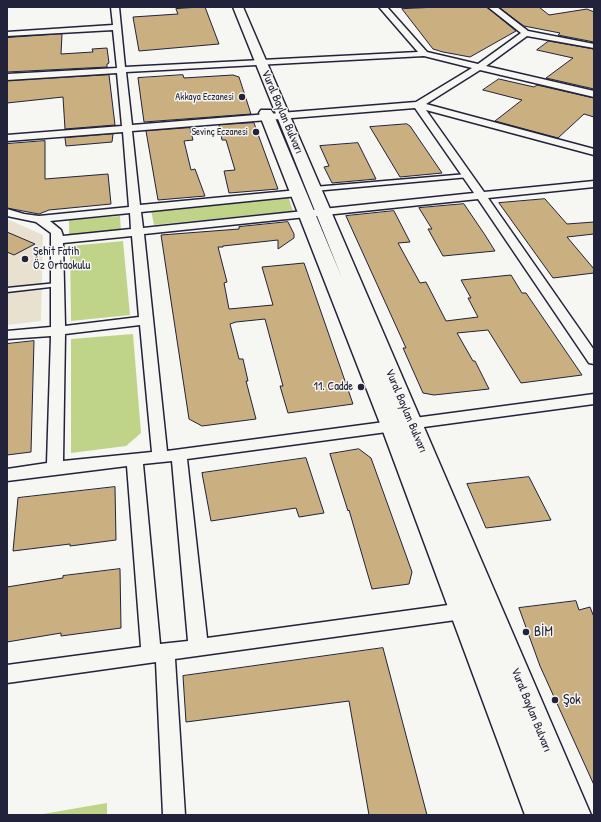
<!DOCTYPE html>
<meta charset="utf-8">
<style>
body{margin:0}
#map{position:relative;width:601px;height:822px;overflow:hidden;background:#f6f6f2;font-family:"Patrick Hand",sans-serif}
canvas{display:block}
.frame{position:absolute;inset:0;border:8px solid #22223b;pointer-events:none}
</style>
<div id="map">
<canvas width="601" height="822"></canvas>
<div class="frame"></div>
</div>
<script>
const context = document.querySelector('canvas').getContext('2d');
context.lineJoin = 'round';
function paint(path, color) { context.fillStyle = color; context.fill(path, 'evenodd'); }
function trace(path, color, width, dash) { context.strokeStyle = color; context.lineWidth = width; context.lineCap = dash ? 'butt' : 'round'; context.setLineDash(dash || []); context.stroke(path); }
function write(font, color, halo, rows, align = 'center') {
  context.font = font + ' "Patrick Hand",sans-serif'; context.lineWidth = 3; context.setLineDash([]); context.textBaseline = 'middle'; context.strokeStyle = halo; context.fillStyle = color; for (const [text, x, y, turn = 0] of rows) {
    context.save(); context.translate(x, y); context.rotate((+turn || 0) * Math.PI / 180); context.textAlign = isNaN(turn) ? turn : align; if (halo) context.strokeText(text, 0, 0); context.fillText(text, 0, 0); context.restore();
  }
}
const built = new Path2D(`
 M7,219l36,16 -2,86 -34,4z`);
const green = new Path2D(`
 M288,196l5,15 -139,14 -3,-15z
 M120,216l1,16 -52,5v-17z
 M123,241l7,74 -59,6 -1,-75z
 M133,334l8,99 -15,13 -55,7v-114z
 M107,803v12h-70z`);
const building = new Path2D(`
 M205,7l14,37 -80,7 -6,-34 45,-3 -2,-5z
 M439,7h48l29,24 -46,26 -27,-5 -10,-3 -31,-40z
 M499,7h40l10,8 38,-6 7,3v30l-36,-7 2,-2 -36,-7z
 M62,34l-1,20 32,-2 -1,-3 15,-1 2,15 -2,1v3l-100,5v-34z
 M549,41l45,8v40l-48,-11 27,-20 -36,-8z
 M109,75l6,50 -50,4 -2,-32 -56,6v-22z
 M183,75l1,3 49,-3 6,2 12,37 -107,8 -6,-44z
 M499,79l35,8 3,-2 57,13v19l-10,-3 -26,24 -63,-17 27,-21 -39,-10z
 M254,123l24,66 -49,4 -5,-22 11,-1 -9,-30h-4l-3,-15z
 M407,124l3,2 32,47 -42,4 -30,-50z
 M190,128l3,12 -9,1 7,29 4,-1 10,27 -47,4 -12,-69z
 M113,134l-1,8 -46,4 -1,-8z
 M45,141v38l63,-5 3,30 -62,6 -10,4 -32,-6v-64z
 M358,143l18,36 -44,4 -8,-16 5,-1 -9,-20z
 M545,199l22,25 27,-2v12l-27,3 27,32v4l-41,5 -54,-75z
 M464,204l21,31 10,16 -52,5 -15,-27h4l-13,-21z
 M394,211l16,31 -12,1 22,40 6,-1 20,39 32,-4 -10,-19h3l-10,-18 50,-5 11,18h4l56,82 -61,8 -33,-53 -31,3 16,28h2l14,28 -55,6 -11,-2 -20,-45h3l-60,-132z
 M288,222l6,12v4l-16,11v-9l-55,6v1h-5l9,35 -3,1 5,26 44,-4 -11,-38 42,-4 49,141 -65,9 -8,-27h3l-18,-67 -29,3 -6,2 9,35h4l5,22h-2l10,38 -54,7 -13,-7 -28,-184 78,-6v-2z
 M7,232l28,12 -21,11 -7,-3z
 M34,341l-3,111 -24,3v-111z
 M359,449l12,9 23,64 18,50 -3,12 -37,5 -23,-79 -1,1 -18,-57z
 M306,458l18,55 -25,4 -3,-9 -85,13 -9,-48z
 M529,477l22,43 -65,8 -19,-44z
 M115,487l1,53 -46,6v-2l-57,7 5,-53z
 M120,569l1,59 -60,8v-3l-54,9v-55l56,-9v-2z
 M576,601l3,9 11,-3 4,10v168l-54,-119 -21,-58z
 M383,648l44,167h-58l-20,-114 -163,21 -3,-46z`);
const service = new Path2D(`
 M467,174l3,2 -1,1 -155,14 -3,-2 3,-2z
 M57,283l2,1v2l-52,6v-4z`);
const minor = new Path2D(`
 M111,7h8l6,60 293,-15 -39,-45h8l40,45 51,12 43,-31 -33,-26h9l31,24 66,13v4l-67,-12 -41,30 108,25v6l-114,-27 -54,34 168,45v6l-168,-45 58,82 110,-11v6l-106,11 106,152v14l-5,-1 -111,-164 -334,35 23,217 427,-57v10l-407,55 20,179 263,-36 7,3 2,5 -2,5 -7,3 -295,41 10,156h-22l-7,-153 -149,21v-18l134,-18 -14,-181 -120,15v-12l40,-6 4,-127 -44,3v-8l44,-4v-94l-15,-11 -29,-6v-7l17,5 15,2 90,-9 -6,-75 -116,9v-6l115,-9 -5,-53 -110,7v-6l110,-6 -4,-38 -106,6v-4l106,-7zM424,56l48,12 -56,34 -284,23 -6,-53zM415,108l59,85 -331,35 -2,-16 157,-16 5,-3 -5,-3 -158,15 -8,-74zM130,213l1,16 -68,7 -2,-6 -11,-9zM132,236l7,81 -74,9 -2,-83zM140,325l12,127 -89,9 2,-127zM172,461l16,180 -28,3 -17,-180z`);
const secondary = new Path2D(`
 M233,7h10l348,808h-66l-144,-389 -122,-313 2,-3h10l2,3 69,165z`);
const markers = [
 [242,97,4,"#22223b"],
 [256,132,4,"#22223b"],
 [25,259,4,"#22223b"],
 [361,387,4,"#22223b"],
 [526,632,4,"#22223b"],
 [555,700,4,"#22223b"]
];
const farPoinames = [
 ["Akkaya Eczanesi",234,97],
 ["Sevinç Eczanesi",248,132]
];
const streetNames = [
 ["Vural Baylan Bulvarı",282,112,67],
 ["Vural Baylan Bulvarı",406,411,67],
 ["Vural Baylan Bulvarı",531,710,68]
];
const poiNames = [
 ["Şehit Fatih",33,252],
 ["Öz Ortaokulu",33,266],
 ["11. Cadde",353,387,"right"]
];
const nearPoinames = [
 ["BİM",534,632],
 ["Şok",563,700]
];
paint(built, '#e9e1d0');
paint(green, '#bfd489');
paint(building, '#cab081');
trace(building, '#22223b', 1);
trace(service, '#22223b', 3);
trace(minor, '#22223b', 3);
trace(secondary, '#22223b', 3);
paint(service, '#f6f6f2');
paint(minor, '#f6f6f2');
paint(secondary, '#f6f6f2');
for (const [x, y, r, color] of markers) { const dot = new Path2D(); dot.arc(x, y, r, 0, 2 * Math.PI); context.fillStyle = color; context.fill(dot); trace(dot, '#f6f6f2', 1.5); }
write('10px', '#22223b', '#f6f6f2', farPoinames, 'right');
write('12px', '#22223b', '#f6f6f2', streetNames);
write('12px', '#22223b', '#f6f6f2', poiNames, 'left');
write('14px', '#22223b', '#f6f6f2', nearPoinames, 'left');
</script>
